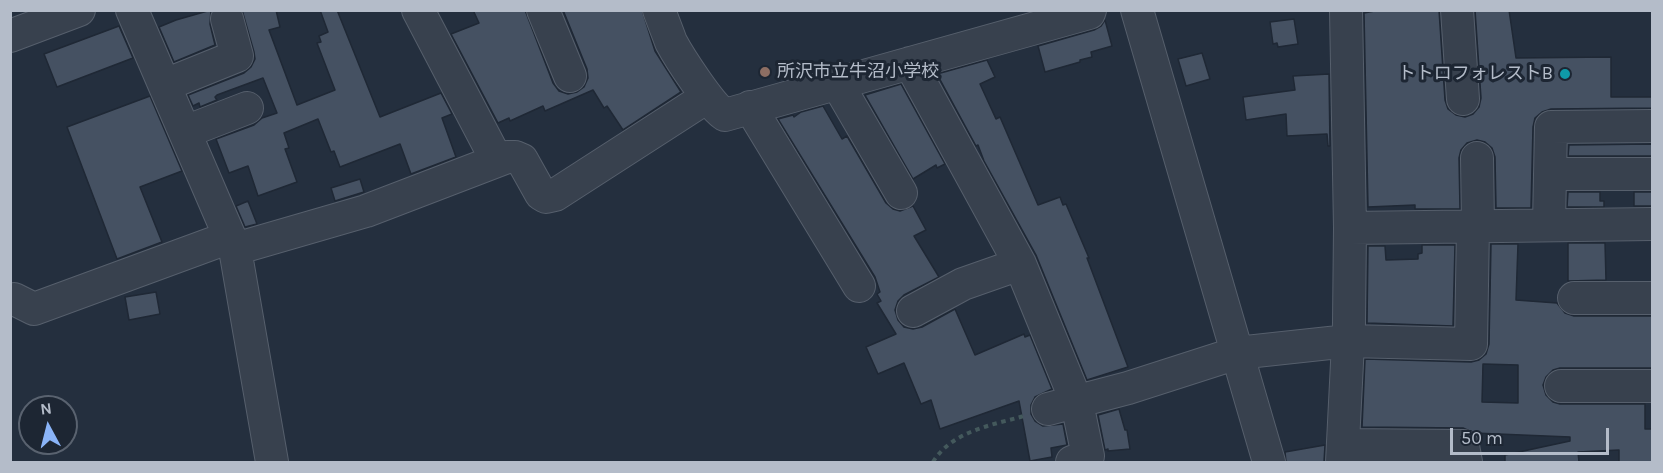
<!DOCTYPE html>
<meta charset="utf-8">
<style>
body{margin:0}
#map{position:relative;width:1663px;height:473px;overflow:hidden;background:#242f3e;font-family:Karla,sans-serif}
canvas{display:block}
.frame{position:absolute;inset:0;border:12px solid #b4bcc9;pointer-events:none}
.north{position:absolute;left:18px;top:395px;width:60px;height:60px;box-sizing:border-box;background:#1d2633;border:2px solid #59626f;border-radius:50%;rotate:353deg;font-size:16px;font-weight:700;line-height:24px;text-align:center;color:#b4bcc9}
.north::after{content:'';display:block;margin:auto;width:21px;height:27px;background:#8ab4f8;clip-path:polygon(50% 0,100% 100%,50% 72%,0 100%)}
.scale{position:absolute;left:1450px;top:428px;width:159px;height:27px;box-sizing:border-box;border:3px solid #b4bcc9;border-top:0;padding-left:8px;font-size:18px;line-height:21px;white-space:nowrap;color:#b4bcc9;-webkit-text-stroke:4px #1d2633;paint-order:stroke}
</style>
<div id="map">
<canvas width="1663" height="473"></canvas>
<div class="frame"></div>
<div class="north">N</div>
<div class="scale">50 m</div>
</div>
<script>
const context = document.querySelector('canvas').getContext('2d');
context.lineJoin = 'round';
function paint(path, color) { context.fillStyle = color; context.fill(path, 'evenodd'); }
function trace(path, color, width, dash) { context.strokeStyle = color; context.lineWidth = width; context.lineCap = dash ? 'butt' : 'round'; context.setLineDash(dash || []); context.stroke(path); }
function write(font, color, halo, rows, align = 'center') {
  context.font = font + ' Karla,"Noto Sans JP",sans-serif'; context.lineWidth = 6; context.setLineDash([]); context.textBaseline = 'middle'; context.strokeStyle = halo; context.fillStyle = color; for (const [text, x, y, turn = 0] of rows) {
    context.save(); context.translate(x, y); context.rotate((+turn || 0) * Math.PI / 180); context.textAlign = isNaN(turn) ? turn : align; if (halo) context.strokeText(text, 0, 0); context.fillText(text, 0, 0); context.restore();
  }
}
const building = new Path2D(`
 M211,10l-1,14 5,21 -41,17 -15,-35 17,-7z
 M242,10h34l4,17 -11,3 28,75 38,-15 -18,-47 4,-1 -2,-6 9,-4 -8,-22h17l43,107 61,-24 11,21 -10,4 14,39 -45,17 -11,-30 -60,23 -6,-16 -3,1 -13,-33 -34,14 5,15 -4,1 12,33 -39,14 -10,-30 -19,7 -13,-34 38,-14 8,-7 15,-5 -14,-35 -46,17 -2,2 2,3 -17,7 -1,-4 -6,3 -5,-11 56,-22 7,-6 4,-8 -1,-7z
 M473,10h52l28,73 6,8 9,3 9,-2 7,-5 4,-9 -1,-9 -24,-59h79l13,41 26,41 -58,38 -16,-24 -3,2 -11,-18 -48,21 -2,-5 -33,15 -1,-3 -11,5 -47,-89 28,-11z
 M1380,10h59l6,90 3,9 8,6 9,2 8,-3 6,-7 2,-9 -6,-88h34l7,48 95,-1v40h42v11l-102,1 -9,3 -7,6 -2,9 -2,81h-35l-1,-51 -3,-9 -7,-6 -8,-2 -10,3 -6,7 -2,8 1,51h-45v-4l-47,2 -4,-194z
 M1294,19l4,25 -20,3 -1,-4 -4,1 -3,-22z
 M1105,20l7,26 -21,6 1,5 -12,3v2l-35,10 -7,-26 56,-16 7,-4z
 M119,26l14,32 -76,29 -13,-33z
 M1202,53l8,26 -24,7 -8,-27z
 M987,60l8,17 -15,7 16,35 4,-2 38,88 22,-8 3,8 3,-1 23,54h-2l41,109 -41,13 -51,-125 -52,-94 -6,-16 -2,1 -39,-72z
 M1329,74l1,72h-2l-1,-12 -40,2 -1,-22 -40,6 -3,-23 52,-7 -2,-14z
 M901,84l44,80 -8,4 -1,-3 -23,14 -48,-84z
 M150,96l32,75 -42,16 22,55 -45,17 -50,-132z
 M823,106l19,33 5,-3 39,67 7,6 7,2 13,-5 13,24 -12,6 25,41 -35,18 -6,6 -3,9 3,10 6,7 9,2 9,-2 33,-18 20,46 49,-21 1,3 5,-2 22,54 -17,8 -4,8v9l4,7 8,5 20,-2 4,21 -16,3 1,9 -22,4 -11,-60 -79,28 -9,-29 -10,4 -17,-41 -26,11 -12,-27 30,-13 -19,-31 4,-2 -4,-7 3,-2 -5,-15 -97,-158 15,-4 1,2 7,-5z
 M1653,144v12h-85l1,-11z
 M360,179l4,13 -29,9 -4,-13z
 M1568,192h32v9h4v6h-37z
 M1634,192h19v14h-19z
 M248,201l9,23 -12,3 -9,-21z
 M1568,243h37l1,37 -38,1z
 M1491,244h27l-2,56 41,3 8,10 9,3h79v52h-93l-7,2 -7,7 -3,8 3,10 7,7 7,2h85v25h8v33h-34v-12l-41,2 1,10h-74v-7l65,-14v-4l-96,-4 -11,-5 -101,-1 3,-68 106,3 8,-2 7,-6 3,-10zM1483,364l35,1v38l-36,-1z
 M1422,245h33l-2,81 -86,-3 1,-77h17l1,14 32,-1v-5l4,-1z
 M156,292l4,22 -31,6 -4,-23z
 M1119,409l6,21h2l3,19 -22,2v-2l-3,1 -7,-35z
 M1325,445l-1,17h-38l-1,-10z`);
const path = new Path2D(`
 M933,462c19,-31 59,-37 91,-46`);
const minor = new Path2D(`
 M132,10l103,239 37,213
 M418,10l78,149
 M543,10l27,66
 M659,10c4,11 8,21 12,32 8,15 40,65 54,73l364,-102 1,-3
 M1137,10l132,452
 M1457,10l6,89
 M10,36l69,-26
 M910,63l110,201 57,139 11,53 -16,6
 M837,83l64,110
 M165,85l72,-29 -10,-37
 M750,107l109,179
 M185,132l62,-24
 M1477,158l1,67
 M1550,174h102
 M1549,224l2,-97 101,-1
 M1350,228l302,-4
 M235,249l131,-38 141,-54h8l7,3 19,34 5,3 9,-2 152,-98
 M1574,298h78
 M10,300l4,-1 20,10 196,-72
 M913,311l50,-27 57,-20
 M1561,386h91
 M1048,409l80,-21 109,-35 111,-12 123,3 2,-118
 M1343,445l120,1 3,16
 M1342,462l7,-139 1,-95 -4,-218`);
const markers = [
 [765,72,6,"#8d6e63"],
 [1565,74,6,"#0f9aa8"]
];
const poiNames = [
 ["所沢市立牛沼小学校",777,72],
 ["トトロフォレストB",1553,74,"right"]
];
paint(building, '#455162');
trace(building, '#1f2835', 1.5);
trace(minor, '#565f6c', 34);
trace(path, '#44595c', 4, [4.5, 4.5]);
trace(minor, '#38414e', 32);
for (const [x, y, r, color] of markers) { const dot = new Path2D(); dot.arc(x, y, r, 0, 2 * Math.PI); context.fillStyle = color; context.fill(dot); trace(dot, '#1d2633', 2); }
write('18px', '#b4bcc9', '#1d2633', poiNames, 'left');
</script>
